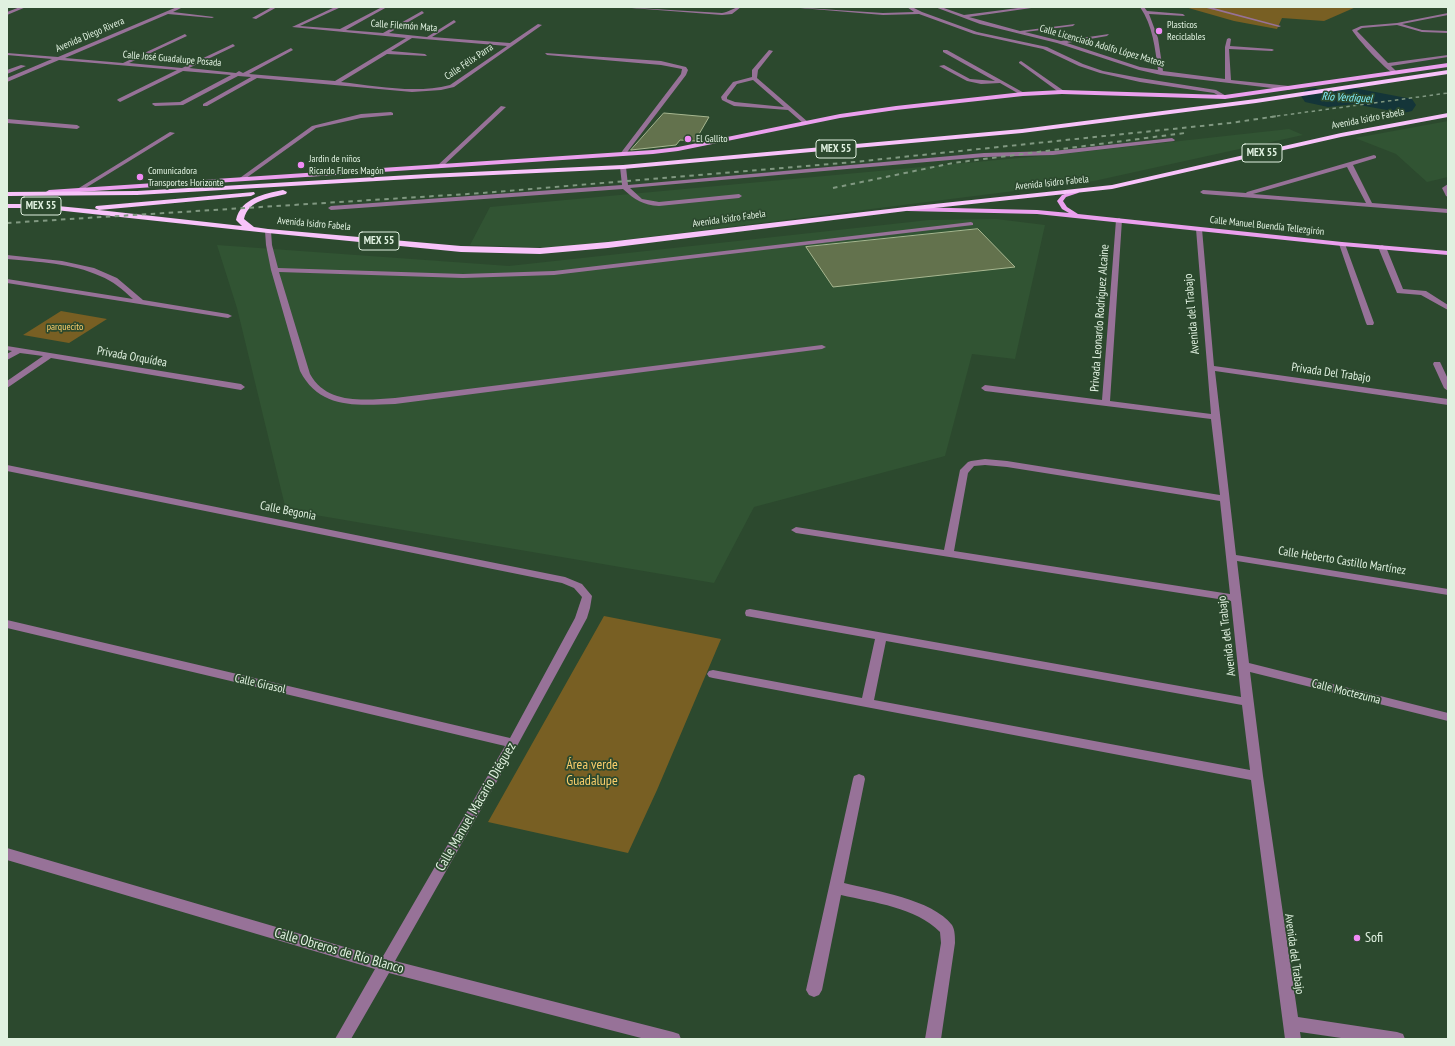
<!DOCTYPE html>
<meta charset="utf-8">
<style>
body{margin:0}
#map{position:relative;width:1455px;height:1046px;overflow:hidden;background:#2c492e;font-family:"PT Sans Narrow",sans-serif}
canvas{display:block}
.frame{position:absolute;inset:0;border:8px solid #e0f1e0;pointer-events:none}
</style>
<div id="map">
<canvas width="1455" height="1046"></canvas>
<div class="frame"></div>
</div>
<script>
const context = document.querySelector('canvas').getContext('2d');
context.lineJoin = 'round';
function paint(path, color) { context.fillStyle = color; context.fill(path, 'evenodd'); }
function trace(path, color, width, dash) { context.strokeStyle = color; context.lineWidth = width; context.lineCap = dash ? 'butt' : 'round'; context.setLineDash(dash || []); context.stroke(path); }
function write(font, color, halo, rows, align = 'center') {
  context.font = font + ' "PT Sans Narrow",sans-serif'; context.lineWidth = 3.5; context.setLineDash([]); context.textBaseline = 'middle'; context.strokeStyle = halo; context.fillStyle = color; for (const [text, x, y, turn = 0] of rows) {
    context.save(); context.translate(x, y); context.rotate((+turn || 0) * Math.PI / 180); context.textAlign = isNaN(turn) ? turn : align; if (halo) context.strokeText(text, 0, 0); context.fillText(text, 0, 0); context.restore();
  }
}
const built = new Path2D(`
 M1448,121v56l-21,5 -31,-28 -41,-16z
 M1289,129l14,6 -209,46 -533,67 -91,-3 20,-38 572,-53z
 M996,219l49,6 -30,134 -43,-5 -27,102 -191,51 -40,76 -428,-73 -49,-202 -20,-63 292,21 420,-46z`);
const green = new Path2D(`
 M1185,7h171l-32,14 -42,-3 -5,11 -43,-8z
 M61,311l46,8 -38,24 -46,-8z
 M604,616l117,23 -64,151 -29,63 -140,-31z`);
const river = new Path2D(`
 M1314,88l14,3 26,-3 58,11 4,6 -4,6 -9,2 -49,-9 -26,3 -23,-5 -4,-6 4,-6z`);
const building = new Path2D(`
 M664,113l45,4 -14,24 -15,-1 -4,5 -45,5z
 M978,229l37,38 -182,20 -27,-40z`);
const minor = new Path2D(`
 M20,7h6l-19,8v-3z
 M177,7h6l-10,5 41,5 -2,1 -44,-4 -103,44 58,5 62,-29 2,2 -58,27 53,5 51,-24 2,2 -46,22 47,5 3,-2 4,2 48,-25 2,2 -44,24 86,7 71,-43 -114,-11 43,-20h6l-41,19 40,3 42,-22h5l-41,23 37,3 39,-22 2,2 -35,20 38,4 27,-17 2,2 -24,15 78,6 28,-19 4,1 -88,62 -13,3 -29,2 -155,-14 -50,28h-4v-2l48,-27 -13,-1 -55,29 -28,1 -3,-2 1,-1 27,-1 51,-27 -48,-4 -63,31 -3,-2 1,-1 59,-29 -118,-10 -52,22v-4l45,-19 -45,-4v-2l51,4zM412,38l95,8 -57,39c-35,9 -74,1 -109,-3l46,-28 40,2 -2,-2 -34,-3z
 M272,7h5l-21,12 -4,-1z
 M619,7l103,6c7,-1 12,-6 19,-6l-9,7 -10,1z
 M789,7l94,6 31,-1 -7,-5h5l10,5 55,20 70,15 36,17 20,7 37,7 76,12 12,7 -3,2 -11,-6 -74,-11 -40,-9 -21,-7 -36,-17 -69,-15 -55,-20 -36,1z
 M935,7h6l23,8 62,-8h12l-69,10 51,14 55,-7 -2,2 -48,6 36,9 48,-7 -2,2 -40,7 73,24 18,3c-3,-22 -5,-44 -18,-63h4l3,4 36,3 2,2 -36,-2 9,24 5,33 62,8v-32l2,-8 2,-1 2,1 -1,7 42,3 2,1 -2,1 -43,-2 2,31 58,6 3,2 -3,2 -128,-15 -22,-5 -82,-27 -77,-19z
 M1203,7h7l71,19 -2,1z
 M1448,13v2l-46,9 20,6 26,1v2l-26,-1 -25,-7 -35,3 -5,3 31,32 60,-8v2l-57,9 6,6 -3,2c-10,-6 -35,-33 -42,-44l9,-4 36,-3z
 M769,50l4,1 -15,19 -1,8 51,44v2h-4l-16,-14 -54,-4 -12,-6 -1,-3 12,-15 19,-5v-7zM753,80l31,27 -49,-5 -8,-3v-2l10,-13z
 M943,50h4l79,44 -5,1 -21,-12 -19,1 -14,-3 -28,-15 5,-1 26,14 25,2 -52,-29z
 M545,53l116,8 25,6 2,3 -2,5 -61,80 -2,1 -3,-2 61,-80 1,-5 -21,-4 -114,-10z
 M1021,61l43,30v2h-4l-41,-30v-1z
 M21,65l5,1 -19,8v-4z
 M501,106l5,1 -64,60h-4v-2z
 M391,112l2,1v2l-32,3 -45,10 -74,53 -5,-1 75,-54 49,-12z
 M7,119l70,6 3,2 -3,2 -70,-6z
 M170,132l5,1 -96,59 -5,-1z
 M1172,138l3,2 -1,1 -121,14 -69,2 -354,31 12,11 17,3 80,-8 3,2 -3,2 -80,8c-16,-1 -24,-6 -36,-17l-292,21 -3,-2 3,-2 291,-21 -2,-18 3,-2 3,2 2,18 356,-32 69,-2z
 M1374,155l2,1v2l-23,7 19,38 76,6v4l-245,-19 -3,-2 3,-2 43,3 1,-1zM1347,167l19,36 -113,-9z
 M1448,184v13l-2,-1 -4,-8z
 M1119,218l3,2 -12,181 101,13 -15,-185 3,-2 3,2 12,137 234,33v6l-233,-34 21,184 212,34v6l-211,-34 12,102 199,50v8l-198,-49 13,104 35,241 99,15 6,2 2,5h-57l-48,-7 1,7h-16l-34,-259 -538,-102 -4,-1 -2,-3 2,-3 4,-1 149,28 13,-59 -129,-23 -1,-3 1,-3 4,-1 491,88 -10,-96 -435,-68 -5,-3 5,-3 148,23 16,-80 8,-8 3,-1 14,-2 22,2 213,34 -9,-76 -226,-28 -4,-3 4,-3 117,15 14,-180zM985,465l22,2 213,34 10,93 -276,-43 14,-78 6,-7zM886,641l356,64 8,65 -376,-70z
 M971,222l2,1v2l-419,50 -91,3 -184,-6 31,102c17,31 55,26 85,24l427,-53 4,2 -4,2 -427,55c-38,1 -75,6 -95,-33l-29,-101 -5,-25 -1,-14 3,-2 3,2 1,14 6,23 185,6 91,-3z
 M1342,242l3,2 29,79 -1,2h-6l-1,-2 -27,-79z
 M1382,245l4,2 17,42 23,2 22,14v5l-27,-15 -24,-2 -19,-46z
 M7,255l55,6 32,7 23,10 26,22 85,14 4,2 -4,2 -221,-35v-4l126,20c-10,-9 -20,-18 -33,-23 -28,-13 -62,-14 -93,-17z
 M7,346l234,38 4,3 -4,3 -190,-32 -44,30v-7l36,-25 -23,-3 -13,7v-6l5,-3 -5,-1z
 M1434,362h6l1,2 7,15v12l-4,-3 -11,-24z
 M7,465l558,112 17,7 10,12 -2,12 -3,10 -70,128 -122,215 278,71 6,2 2,5h-36l-256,-66 -38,66h-16l40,-70 -368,-109v-12l375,110 123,-212 -498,-118v-8l503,118 65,-120 7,-21 -8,-9 -12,-5 -555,-112z
 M859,774l5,2 1,3 -21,104c31,8 88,16 108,42 3,5 3,12 3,18l-14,96h-16l16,-96 -1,-11c-25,-25 -65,-29 -99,-37l-19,95 -3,5 -5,2 -5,-2 -3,-5 47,-211 1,-3z`);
const major = new Path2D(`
 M1448,63v4l-223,32 -163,-5 -39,2 -127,14 -56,8 -162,33 -25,3 -604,40 -3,-2 3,-2 604,-40 25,-3 162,-33 56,-8 127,-14 39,-2 163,5z
 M1076,190l3,2 -1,1 -12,4 -3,4 4,6 11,7 264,28 106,9v4l-106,-9 -305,-32 -129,-3 -3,-2 3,-2 129,3 32,3 -7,-4 -5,-8 5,-6z`);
const highway = new Path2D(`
 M1448,70v4l-192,29 -234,30 -399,36 -195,9 -291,17 -130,1v-4l130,-1 291,-17 195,-9 399,-36 234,-30z
 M1448,113v4l-107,20 -229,52 -206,22 -298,37 -68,6 -79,-2 -193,-19 -231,-25h-30v-4h30l62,6 -4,-2 1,-2 158,-14 1,2 -4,2 -152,14 143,16 -6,-6c5,-22 28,-26 47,-30l4,2 -1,2c-16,4 -38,6 -42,25l10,8 14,2 193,17 79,2 68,-6 298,-35 206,-22 229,-52z`);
const railFar1 = new Path2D(`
 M1270,117l178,-24`);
const rail = new Path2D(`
 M833,188l120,-25 232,-30
 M7,223l476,-30 371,-31 376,-39 48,-7`);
const markers = [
 [1159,31,4,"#f08bf5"],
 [688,139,4,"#f08bf5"],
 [301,165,4,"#f08bf5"],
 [140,177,4,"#f08bf5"],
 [1357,938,4,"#f08bf5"]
];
const farPoinames = [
 ["Plasticos",1167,25],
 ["Reciclables",1167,37],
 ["El Gallito",696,139],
 ["Jardin de niños",309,159],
 ["Ricardo Flores Magón",309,171],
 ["Comunicadora",148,171],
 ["Transportes Horizonte",148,183]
];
const farStreetnames = [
 ["Calle Filemón Mata",404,26,4],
 ["Avenida Diego Rivera",90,35,-23],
 ["Calle Licenciado Adolfo López Mateos",1102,46,16],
 ["Calle José Guadalupe Posada",172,59,5],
 ["Calle Félix Parra",469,62,-34],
 ["Avenida Isidro Fabela",1368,119,-11],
 ["Avenida Isidro Fabela",1052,183,-6],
 ["Avenida Isidro Fabela",729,219,-8],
 ["Avenida Isidro Fabela",314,224,5],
 ["Calle Manuel Buendía Tellezgirón",1267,226,6]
];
const farParknames = [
 ["parquecito",65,327]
];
const farWaternames = [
 ["Río Verdiguel",1347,98,3]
];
const shields = [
 [836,149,40],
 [1262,153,40],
 [41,206,40],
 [379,241,40]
];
const shieldNames = [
 ["MEX 55",836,149],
 ["MEX 55",1262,153],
 ["MEX 55",41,206],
 ["MEX 55",379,241]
];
const streetNames = [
 ["Avenida del Trabajo",1192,314,-95],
 ["Privada Leonardo Rodríguez Alcaine",1100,318,-86],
 ["Privada Orquídea",132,357,10],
 ["Privada Del Trabajo",1331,373,8],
 ["Calle Begonia",288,511,11],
 ["Calle Heberto Castillo Martínez",1342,561,9],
 ["Avenida del Trabajo",1227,636,-97],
 ["Calle Girasol",260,684,13],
 ["Calle Moctezuma",1346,692,14],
 ["Avenida del Trabajo",1294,954,82]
];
const nearParknames = [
 ["Área verde",592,765],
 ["Guadalupe",592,781]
];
const nearStreetnames = [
 ["Calle Manuel Macario Diéguez",476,807,-60],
 ["Calle Obreros de Río Blanco",339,951,16]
];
const nearPoinames = [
 ["Sofi",1365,938]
];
paint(built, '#315433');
paint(green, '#785f23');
paint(river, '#143539');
paint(building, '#63724d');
trace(building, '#a7b790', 1);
paint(minor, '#977298');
paint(major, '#eba0ee');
paint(highway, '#f8c3fa');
trace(railFar1, '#809881', 1.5, [3.5, 3.5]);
trace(rail, '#809881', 2, [4.5, 4.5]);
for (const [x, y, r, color] of markers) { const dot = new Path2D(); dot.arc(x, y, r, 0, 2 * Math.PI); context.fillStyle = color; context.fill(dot); trace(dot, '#2c492e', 1.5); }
write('10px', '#e0f1e0', '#2c492e', farPoinames, 'left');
write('10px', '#e0f1e0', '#2c492e', farStreetnames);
write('10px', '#face6b', '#2c492e', farParknames);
write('italic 11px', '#82effc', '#2c492e', farWaternames);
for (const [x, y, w] of shields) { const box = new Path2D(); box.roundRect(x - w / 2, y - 9, w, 18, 3); context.fillStyle = '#2c492e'; context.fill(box); trace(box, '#e0f1e0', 1); }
write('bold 11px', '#e0f1e0', null, shieldNames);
write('12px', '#e0f1e0', '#2c492e', streetNames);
write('14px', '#face6b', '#2c492e', nearParknames);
write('14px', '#e0f1e0', '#2c492e', nearStreetnames);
write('14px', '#e0f1e0', '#2c492e', nearPoinames, 'left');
</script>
